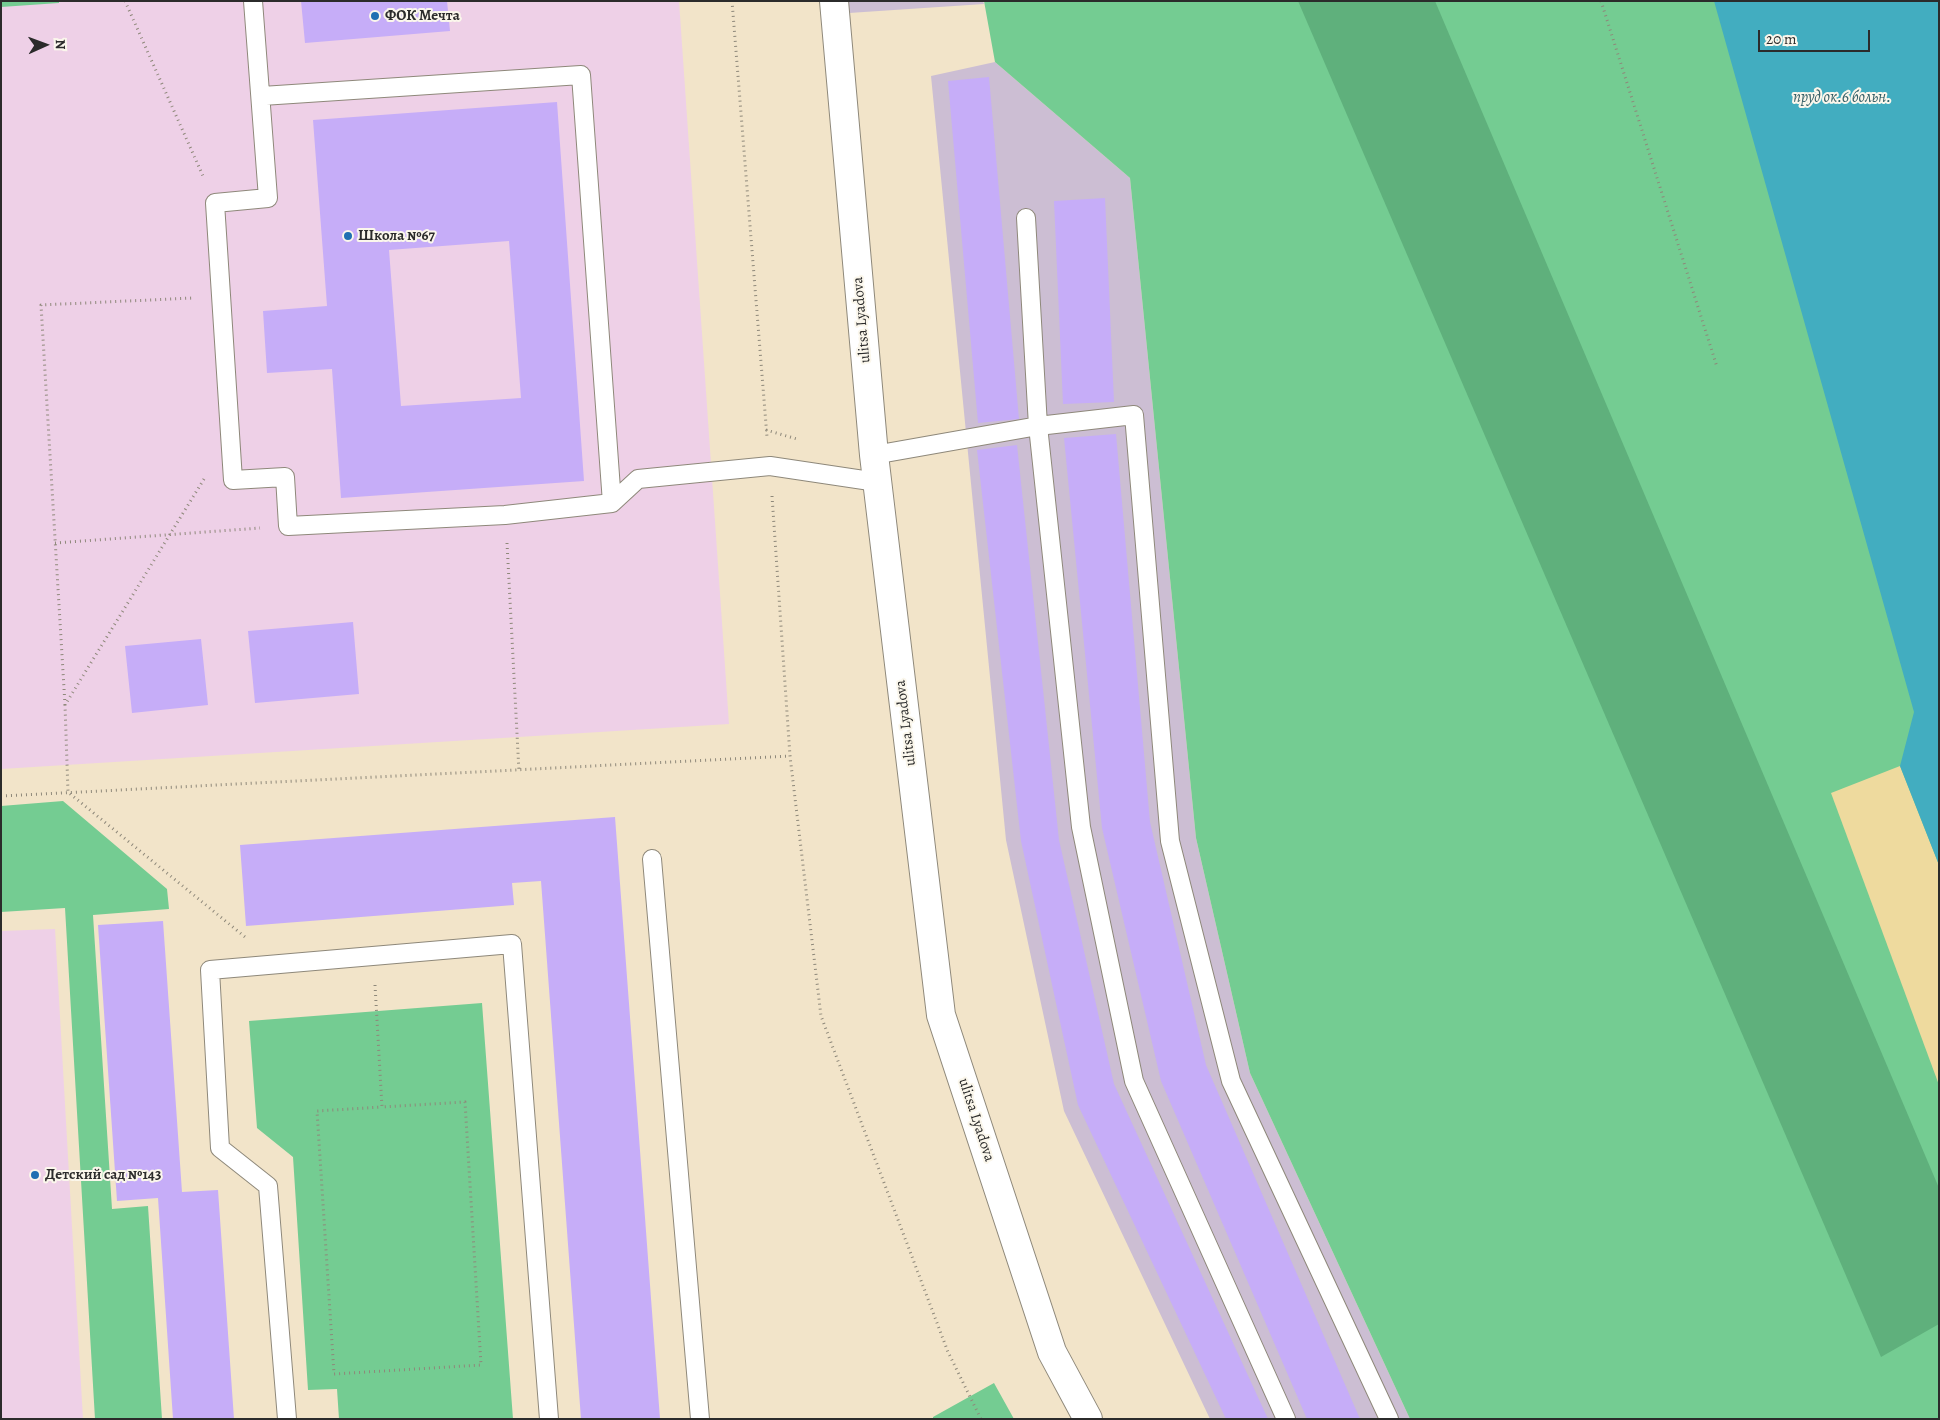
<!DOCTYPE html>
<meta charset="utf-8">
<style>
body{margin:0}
#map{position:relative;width:1940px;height:1420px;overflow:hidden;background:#f2e4c9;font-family:Alegreya,serif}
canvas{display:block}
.frame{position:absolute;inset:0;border:2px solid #2b2b2b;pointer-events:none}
.north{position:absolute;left:20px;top:20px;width:50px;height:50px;-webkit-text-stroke:4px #fbf7ec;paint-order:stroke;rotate:88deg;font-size:14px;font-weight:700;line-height:20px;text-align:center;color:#2b2b2b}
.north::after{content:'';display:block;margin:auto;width:18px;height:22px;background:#2b2b2b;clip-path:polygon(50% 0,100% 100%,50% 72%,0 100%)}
.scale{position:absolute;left:1758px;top:30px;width:112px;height:22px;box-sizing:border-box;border:2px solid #2b2b2b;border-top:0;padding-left:6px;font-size:15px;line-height:18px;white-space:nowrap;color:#2b2b2b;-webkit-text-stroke:4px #fbf7ec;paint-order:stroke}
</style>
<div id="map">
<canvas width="1940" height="1420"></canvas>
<div class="frame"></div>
<div class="north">N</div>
<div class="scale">20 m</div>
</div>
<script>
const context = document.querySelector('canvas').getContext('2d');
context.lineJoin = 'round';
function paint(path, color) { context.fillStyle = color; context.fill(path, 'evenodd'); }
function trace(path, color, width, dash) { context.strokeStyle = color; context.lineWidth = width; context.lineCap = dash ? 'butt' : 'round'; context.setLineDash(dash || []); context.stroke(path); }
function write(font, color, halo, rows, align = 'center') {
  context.font = font + ' Alegreya,serif'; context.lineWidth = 4; context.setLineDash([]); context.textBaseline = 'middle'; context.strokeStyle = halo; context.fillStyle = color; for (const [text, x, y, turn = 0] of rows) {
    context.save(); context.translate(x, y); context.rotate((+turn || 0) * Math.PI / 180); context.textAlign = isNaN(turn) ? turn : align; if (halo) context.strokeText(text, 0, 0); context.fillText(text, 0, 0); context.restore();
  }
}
const built = new Path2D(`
 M1,1h678l50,723 -728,45z
 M55,929l28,490h-82v-488z`);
const industrial = new Path2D(`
 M848,1h135l1,3 -135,9z
 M995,62l135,116 66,660 54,235 160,346h-200l-146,-308 -58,-271 -75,-764z`);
const green = new Path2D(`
 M1,1h58v2l-58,4z
 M984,1h955v1418h-529l-160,-346 -54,-235 -66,-660 -135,-116z
 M63,801l104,88 2,20 -76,6 19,294 36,-3 14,213h-67l-30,-511 -64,4v-106z
 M482,1003l31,416h-174l-2,-30 -29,1 -15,-233 -36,-29 -8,-107z
 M994,1383l20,36h-81v-2z`);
const forest = new Path2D(`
 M1298,1h137l504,1187v136l-58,33z`);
const sand = new Path2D(`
 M1900,766l39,99v220l-108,-292z`);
const water = new Path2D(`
 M1714,1h225v864l-39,-99 14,-54z`);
const building = new Path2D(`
 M301,1h146l3,30 -145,12z
 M989,77l30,342 -41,4 -30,-342z
 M557,102l27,379 -243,17 -9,-129 -65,4 -4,-62 64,-5 -14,-186zM509,241l12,157 -120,8 -12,-156z
 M1105,198l9,204 -51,2 -9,-203z
 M1116,434l34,388 56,243 154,354h-53l-146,-338 -59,-253 -38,-390z
 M1017,445l42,395 55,244 154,335h-42l-148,-314 -57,-264 -44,-391z
 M353,622l6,72 -104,9 -7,-72z
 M201,639l7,66 -76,8 -7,-67z
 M615,817l21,280 24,322h-79l-40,-538 -29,2 2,22 -268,21 -6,-81z
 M163,921l19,271 36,-2 16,229h-61l-15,-221 -41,3 -19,-276z`);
const path = new Path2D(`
 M125,1l78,175
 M732,1l35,436
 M1601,1l116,366
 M766,430l31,9
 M204,479l-139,226 3,87 177,145
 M772,496l18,260 31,260 127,336 33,67
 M55,543l205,-15
 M507,543l12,229
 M65,705l-24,-400 152,-7
 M1,796l789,-40
 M375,985l7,122 83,-5 16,263 -147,9 -17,-263 65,-4`);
const lane = new Path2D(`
 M253,1l15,197 -53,5 18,277 52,-3 3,49 217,-11 107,-12 -31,-428 -319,21
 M1026,218l12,208 43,401 53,254 152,338
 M874,455l164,-29 96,-11 36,426 61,240 158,338
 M612,503l26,-24 132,-13 107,16
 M652,859l48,560
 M287,1419l-19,-233 -48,-38 -10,-178 302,-26 37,475`);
const street = new Path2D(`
 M834,1l40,454 67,560 111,337 36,67`);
const markers = [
 [375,16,5,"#1f6fb2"],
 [348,236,5,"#1f6fb2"],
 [35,1175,5,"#1f6fb2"]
];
const poiNames = [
 ["ФОК Мечта",385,16],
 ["Школа №67",358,236],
 ["Детский сад №143",45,1175]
];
const streetNames = [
 ["ulitsa Lyadova",862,320,-95],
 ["ulitsa Lyadova",906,723,-97],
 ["ulitsa Lyadova",976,1120,72]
];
const waterNames = [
 ["пруд ок.6 больн.",1842,98]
];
paint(built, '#eed0e7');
paint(industrial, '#ccbed3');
paint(green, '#74cc92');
paint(forest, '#5fb07c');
paint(sand, '#eeda9e');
paint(water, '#42adc0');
paint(building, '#c6adf8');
trace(lane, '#8e887a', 20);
trace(street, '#8e887a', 30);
trace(path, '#8e887a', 3, [1, 4]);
trace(lane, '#fff', 18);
trace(street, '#fff', 28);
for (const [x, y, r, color] of markers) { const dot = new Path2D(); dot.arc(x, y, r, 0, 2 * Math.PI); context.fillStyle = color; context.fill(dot); trace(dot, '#fbf7ec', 2); }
write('bold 15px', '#2b2b2b', '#fbf7ec', poiNames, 'left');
write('15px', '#2b2b2b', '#fbf7ec', streetNames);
write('italic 16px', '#345f67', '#fbf7ec', waterNames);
</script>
